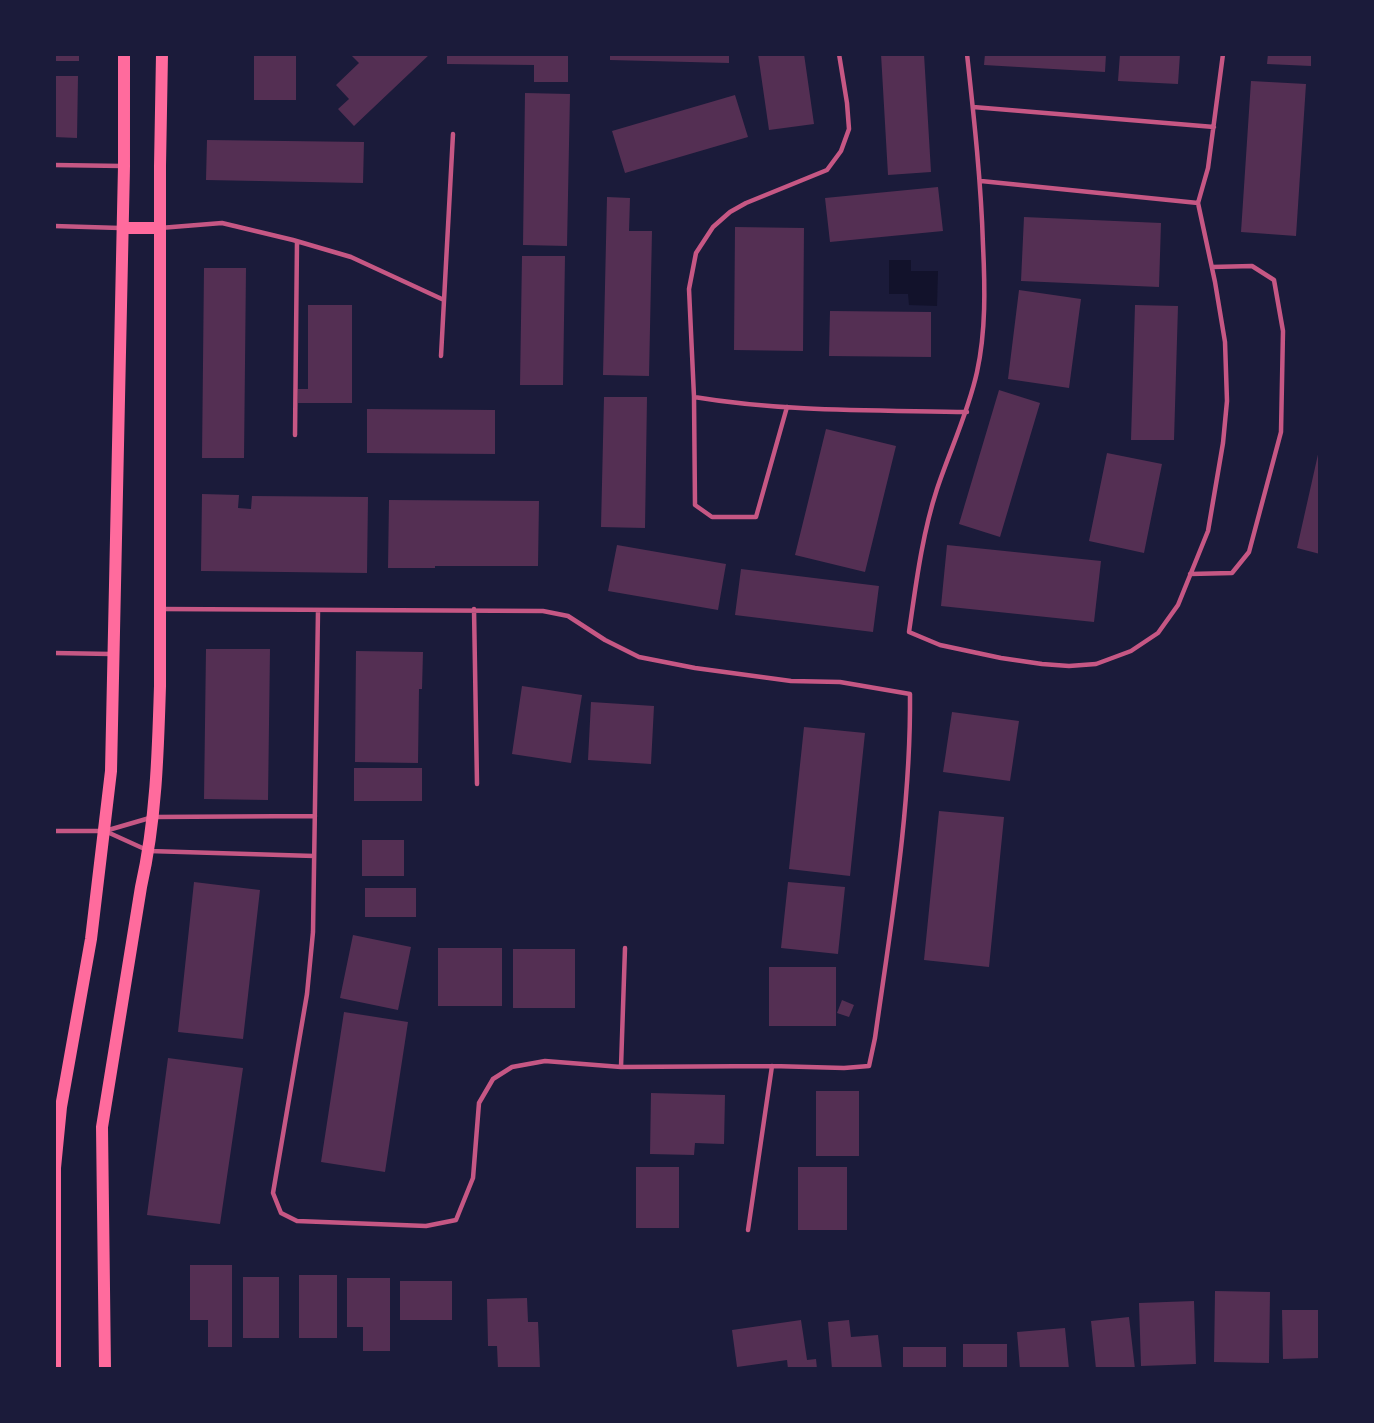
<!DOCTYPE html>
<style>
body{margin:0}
#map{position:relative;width:1374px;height:1423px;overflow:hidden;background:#1b1b3a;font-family:"Times New Roman",serif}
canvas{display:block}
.frame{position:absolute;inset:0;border:56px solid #1b1b3a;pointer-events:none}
</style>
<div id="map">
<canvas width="1374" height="1423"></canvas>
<div class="frame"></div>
</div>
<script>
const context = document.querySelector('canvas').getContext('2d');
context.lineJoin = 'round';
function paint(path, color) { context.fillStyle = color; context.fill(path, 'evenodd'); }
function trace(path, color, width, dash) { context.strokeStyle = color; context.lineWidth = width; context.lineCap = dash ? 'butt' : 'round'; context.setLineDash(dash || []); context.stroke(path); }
const water = new Path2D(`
 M889,260h22v11h27l-1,35 -28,-1 -1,-11h-19z`);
const building = new Path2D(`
 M54,54h25v7h-25z
 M254,54h42v46h-42z
 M350,54h80l-76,72 -16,-17 11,-10 -13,-14 23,-22z
 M447,54h121v28h-34v-17l-87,-1z
 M610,54h119v9l-119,-3z
 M758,54h46l10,70 -45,6z
 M881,54h43l7,118 -43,3z
 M985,54h121l-1,18 -121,-7z
 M1120,54h60l-2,30 -60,-3z
 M1268,54h43v12l-44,-2z
 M54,76h24l-1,62 -23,-1z
 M1251,81l55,3 -10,152 -55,-4z
 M525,93l45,1 -3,152 -44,-1z
 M735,95l13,42 -123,36 -13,-42z
 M207,140l157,2 -1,41 -157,-3z
 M938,187l5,44 -113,11 -5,-44z
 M607,197l23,1 -1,33h23l-3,145 -46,-1z
 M1024,217l137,6 -2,64 -138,-6z
 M735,227l69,1 -1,123 -69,-1z
 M522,256h43l-2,129h-43z
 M204,268h42l-2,190h-42z
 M1019,290l62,9 -12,89 -61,-9z
 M308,305h44v98h-54v-14h10z
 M1135,305l43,1 -4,134h-43z
 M830,311l101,1v45l-102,-1z
 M999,390l41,13 -40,134 -41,-13z
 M604,397h43l-2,131 -44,-1z
 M367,409l128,1v44l-128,-1z
 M826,429l70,17 -31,126 -70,-17z
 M1319,450h1v104l-23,-6z
 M1107,453l55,11 -18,89 -55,-12z
 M202,494l37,1 -1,13 13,1 1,-13 116,1 -1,76 -166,-2z
 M389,500l150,1 -1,65h-103v2h-47z
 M617,545l109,19 -8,46 -110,-19z
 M947,545l154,16 -7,61 -153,-16z
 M741,569l138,17 -6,46 -138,-17z
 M206,649h64l-2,151 -64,-1z
 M356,651l67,1 -1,37h-3l-1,74 -63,-1z
 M522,686l60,9 -11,68 -59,-9z
 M591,702l63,4 -3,58 -63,-4z
 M952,712l67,9 -9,60 -67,-9z
 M804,727l61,6 -15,143 -61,-7z
 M54,732h2v61h-2z
 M354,768h68v33h-68z
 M939,811l65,6 -15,150 -65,-7z
 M362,840h42v36h-42z
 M194,882l66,8 -17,149 -65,-7z
 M788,882l57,5 -7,67 -57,-6z
 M365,888h51v29h-51z
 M353,935l58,12 -13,63 -58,-12z
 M438,948h64v58h-64z
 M513,949h62v59h-62z
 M769,967h67v59h-67z
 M842,1000l12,5 -5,12 -12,-4z
 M344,1012l64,10 -23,150 -64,-10z
 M168,1058l75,10 -23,156 -73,-9z
 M816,1091h43v65h-43z
 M651,1093l74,2 -1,49 -29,-1 -1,12 -44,-1z
 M636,1167h43v61h-43z
 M798,1167h49v63h-49z
 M190,1265h42v82h-24v-27h-18z
 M299,1275h38v63h-38z
 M243,1277h36v61h-36z
 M347,1278h43v73h-27v-24h-16z
 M400,1281h52v39h-52z
 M1215,1291l55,1 -1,71 -55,-1z
 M527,1298l1,24h10l2,47h-42l-1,-23h-9l-1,-47z
 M1194,1301l2,63 -55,2 -2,-63z
 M1282,1310h38v48l-37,1z
 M1129,1317l6,52h-39l-5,-48z
 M801,1320l6,40 9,-1 1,10h-29l-1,-9 -50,7 -5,-37z
 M849,1320l2,17 27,-2 4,34h-50l-4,-47z
 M1065,1328l4,41h-49l-3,-37z
 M963,1344h44v25h-44z
 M903,1347h43v22h-43z`);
const service = new Path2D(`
 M839,54l8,49 2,26 -8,22 -14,19 -81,33 -16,9 -17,15 -17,26 -7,36 5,108c90,15 182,13 273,15
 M967,54c7,64 14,127 16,191 2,42 3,86 -6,127 -9,41 -27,78 -40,117 -15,46 -21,95 -28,143l31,13 61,13 41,6 27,2 27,-2 35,-13 27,-18 20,-28 30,-74 15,-88 4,-42 -2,-59 -10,-60 -17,-79 10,-35 15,-114
 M973,107l241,20
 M54,165l68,1
 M981,181l217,22
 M54,226l66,2
 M160,228l62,-5 71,17 58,17 93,43
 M441,356l12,-222
 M694,397l1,108 17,12h44l31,-110
 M295,435l2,-194
 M1190,574l42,-1 17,-21 32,-120 2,-101 -9,-51 -22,-14 -40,1
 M160,609l383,2 25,5 37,24 34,17 56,11 96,13 49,1 70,12c1,115 -19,230 -35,344l-6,28 -25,2 -72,-2 -151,1 -76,-6 -33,6 -19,12 -14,24 -6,75 -17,42 -30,6 -129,-5 -16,-8 -8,-20 34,-199 6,-62 5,-321
 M474,609l3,175
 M54,653l57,1
 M54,831h51l48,-14 162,-1
 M105,831l44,20 165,5
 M621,1067l4,-119
 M748,1230l24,-164`);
const secondary = new Path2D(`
 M123,228h37
 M55,1369v-201l6,-61 30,-168 20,-168 13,-605v-112
 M105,1369l-3,-242 39,-240c15,-66 17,-133 19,-201v-520l2,-112`);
paint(water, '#12122b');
paint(building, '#542f53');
trace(service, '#c65784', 4.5);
trace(secondary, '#ff6b9d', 12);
</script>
